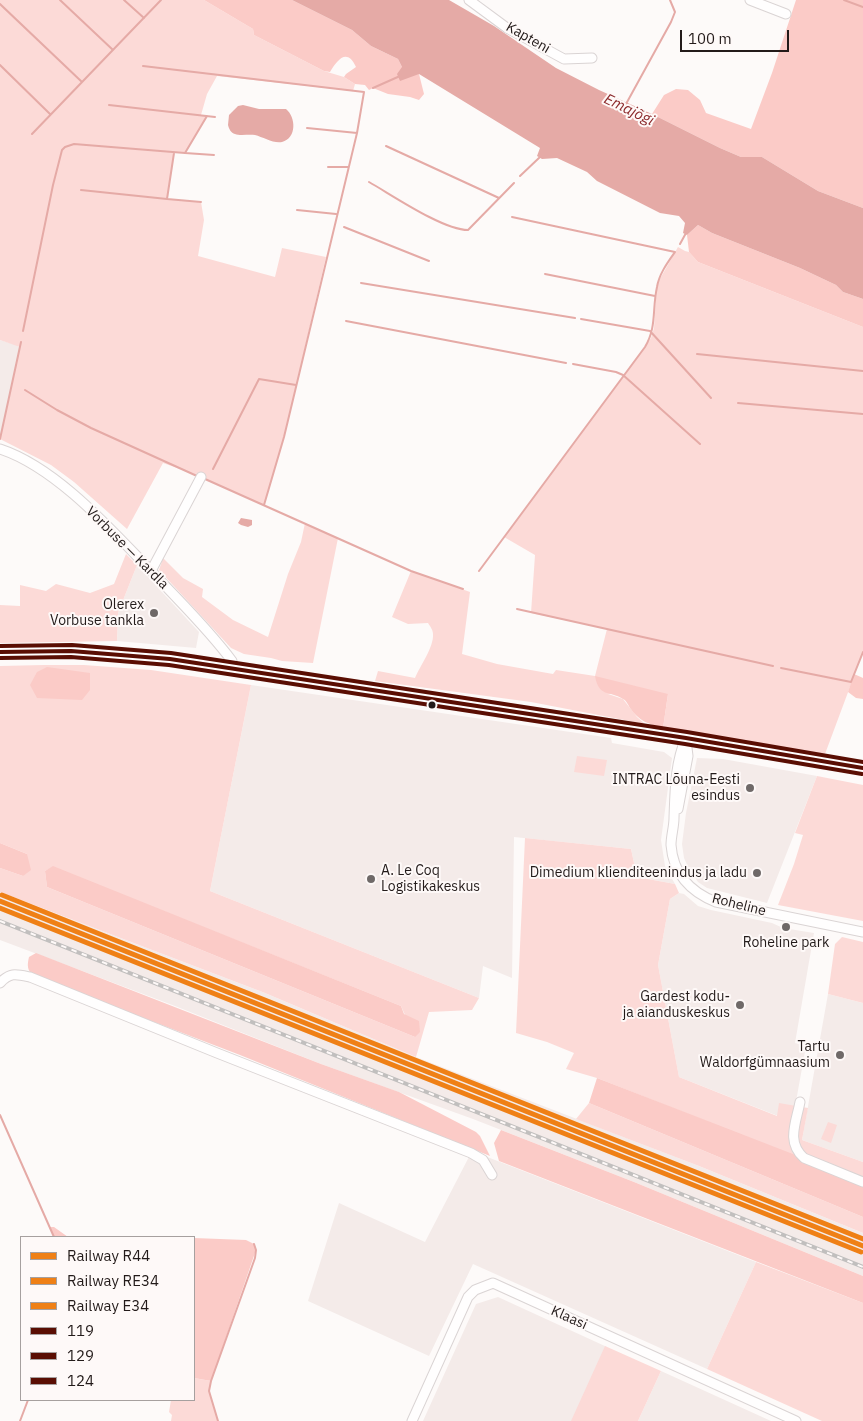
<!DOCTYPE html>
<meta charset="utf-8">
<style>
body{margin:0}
#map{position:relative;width:863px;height:1421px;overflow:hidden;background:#fdfaf9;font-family:"IBM Plex Sans",sans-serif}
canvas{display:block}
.legend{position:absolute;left:20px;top:1236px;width:175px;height:165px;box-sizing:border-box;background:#fef9f8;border:1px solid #a6a09f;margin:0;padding:6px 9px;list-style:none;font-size:15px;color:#231b1a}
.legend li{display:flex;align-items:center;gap:10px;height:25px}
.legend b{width:25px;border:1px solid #a6a09f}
.scale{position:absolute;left:680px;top:30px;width:109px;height:22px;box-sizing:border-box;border:2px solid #231b1a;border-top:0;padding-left:6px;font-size:15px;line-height:18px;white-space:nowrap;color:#231b1a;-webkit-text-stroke:4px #fef9f8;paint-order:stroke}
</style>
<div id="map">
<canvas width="863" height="1421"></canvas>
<ul class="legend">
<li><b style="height:6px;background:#ef8016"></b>Railway R44</li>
<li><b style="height:6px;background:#ef8016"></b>Railway RE34</li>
<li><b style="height:6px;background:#ef8016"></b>Railway E34</li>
<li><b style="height:6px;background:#5a0e03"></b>119</li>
<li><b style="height:6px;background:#5a0e03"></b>129</li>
<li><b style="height:6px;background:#5a0e03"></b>124</li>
</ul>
<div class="scale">100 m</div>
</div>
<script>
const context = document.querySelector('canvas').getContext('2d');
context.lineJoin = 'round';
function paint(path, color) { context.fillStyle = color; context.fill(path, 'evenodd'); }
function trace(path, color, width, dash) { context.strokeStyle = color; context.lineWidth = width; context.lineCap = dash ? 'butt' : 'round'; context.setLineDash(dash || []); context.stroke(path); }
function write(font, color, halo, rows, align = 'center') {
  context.font = font + ' "IBM Plex Sans",sans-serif'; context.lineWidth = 4; context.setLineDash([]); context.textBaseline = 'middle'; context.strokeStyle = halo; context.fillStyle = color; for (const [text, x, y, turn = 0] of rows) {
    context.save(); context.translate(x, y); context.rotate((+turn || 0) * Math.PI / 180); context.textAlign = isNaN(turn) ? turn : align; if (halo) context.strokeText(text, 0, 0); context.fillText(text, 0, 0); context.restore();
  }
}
const built = new Path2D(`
 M0,340l20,6 -20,93z
 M137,565l62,67 -3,16 -79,-7 1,-28z
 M251,685l360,53 1,5 52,9 8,6 -11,82 4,26 10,18 -38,-7 -6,-28 -117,-12 -2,141 -29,-12 -4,32 -269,-107z
 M697,758l26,1 94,17 -50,127 -60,-15 -9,-6 -9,-13 -5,-11 -2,-14 4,-31z
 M0,892l265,101 151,64 283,109 164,67v43l-229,-94 -161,-63 -152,-55 -146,-58 -175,-66z
 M679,893l5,1 14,12 13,4 61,13 11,5 31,5 -19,110 11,3 -11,61 -17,9 -99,-39 -21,-112 12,-66z
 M828,994l35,9v159l-61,-22z
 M472,1151l284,111 -49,107 -234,-105 -44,92 -121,-55 31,-98 86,39z
 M498,1297l109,50 -34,74h-150l53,-117z
 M661,1371l110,50h-133z`);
const green = new Path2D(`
 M0,0h204l49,29 1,6 70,36 20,6 11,7 -2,7 -136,-15 -10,18 -6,21 6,2 -22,36h-11l-7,46 34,3 3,18 -6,36 77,21 7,-29 44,9 -42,180 -20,68 -67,-30 -34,-12 -36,66 -53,-47 -23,-17 -51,-26 20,-92 -20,-7z
 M678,247l7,4 4,1 9,10 165,65v325l-38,102 -162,-26 5,-34h-60l15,5 14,18 8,7 -114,-22 -156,-21 3,-10 37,7c5,-12 19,-31 18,-44 0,-4 -3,-8 -5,-11l-20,1 -16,-7 19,-46 59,21 -8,62 35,10 56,10 3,-4 39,6 12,-47 -76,-16 4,-58 -31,-18 147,-199 3,-10 3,-44z
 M305,523l33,15 -25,125 -31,-2 -11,-3 -27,-4 -13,-6 -72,-78 4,-12 20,20 20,11 -1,8 31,23 35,17 20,-63 13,-32z
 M126,554l11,11 -19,48 -1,28 -117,2v-38l20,1v-21l26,6 10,-7 34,9 24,-9z
 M44,665h40l67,5 100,15 -41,206 269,107 -7,12 -43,2 -13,45 -151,-64 -265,-101v-24l23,8 4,-22 -27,-11v-177zM53,867l348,139 14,31 -368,-150 -2,-16z
 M577,756l30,4 -3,16 -30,-4z
 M817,776l46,9v136l-85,-16 16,-41 9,-29 -8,-2z
 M525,838l106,11 6,28 38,7 4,9 -9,6 -12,66 21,112 98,39 2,-13 29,5 -6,32 61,22v21l-266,-105 -31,-9 8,-16 -27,-11 -31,-9z
 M842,937l21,5v61l-35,-9 7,-50z
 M589,1103l274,114v16l-164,-67 -123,-47z
 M828,1122l9,3 -6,18 -10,-4z
 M756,1262l107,41v118h-41l-115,-52z
 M605,1346l56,25 -23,50h-67z
 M194,1378l17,3 -2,11 9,29h-47l1,-6 -3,-3 2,-12h23z`);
const forest = new Path2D(`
 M204,0h88l60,30 19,16 27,13 4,8 17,7 5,20 -5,6 -9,-3 -22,-3 -15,-6 -4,2 -4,-5 -10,-1 -11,-7 2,-3 10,-7c-9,-20 -19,-7 -26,5l-6,-1 -70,-36 -1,-6z
 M796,0h67v208l-45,-17 -56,-34h-21l-21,-9 -68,-34 12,-19 12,-6 12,1 12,10 6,13 45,16 21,-56z
 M698,225l14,8 88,35 36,17 7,7 20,7v28l-165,-65 -9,-10 -2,-17z
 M47,667l43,6v17l-8,10 -45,-2 -7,-13 7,-13z
 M854,674l9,4v21l-7,-1 -8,-6z
 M595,676l73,18 -5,34c-15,-4 -24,-7 -33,-20 -2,-3 -3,-7 -7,-9 -14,-9 -24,-1 -28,-23z
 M0,843l27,11 4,16 -8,6 -23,-8z
 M53,866l348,140 3,8 15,7 1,11 -5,5 -368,-150 -2,-16z
 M36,953l285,111 78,28 77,40 4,4 10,20 -250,-101 -206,-79c-7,-5 -7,-11 -5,-19z
 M597,1078l201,78 65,27v34l-274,-114z
 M501,1130l133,52 229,94v27l-364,-142 -5,-18z
 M49,1227h5l14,10h-14z
 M194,1238l52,2 8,4 2,6 -45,131 -17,-3z`);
const water = new Path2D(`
 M292,0h157l45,26 62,42 43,22 53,24 68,34 21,9h21l56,34 45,17v91l-20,-7 -7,-7 -36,-17 -88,-35 -14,-8 -11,10 -4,-2 2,-10 -6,-7 -19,-3 -63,-32 -10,-9 -30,-14 -15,1 -5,-3 3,-8 -121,-74 -19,7 -3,-7 5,-7 -4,-8 -27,-13 -19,-16z
 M243,105l16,4h27c10,8 11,29 -4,33 -8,2 -19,-5 -27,-7 -6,-1 -15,1 -20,-1 -4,-1 -6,-5 -7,-9l1,-10 9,-9z
 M241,518l11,2v5l-4,2 -7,-2 -3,-2z`);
const stream = new Path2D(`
 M60,0l53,50
 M124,0l20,18
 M844,0l19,7
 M0,4l82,78
 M0,65l50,49
 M143,66l221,26 -7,41 -73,304 -20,68
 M373,88l27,-12
 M626,104l45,-82 4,-10 -5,-12
 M109,105l106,12
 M307,128l50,5
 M32,134l129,-134
 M386,146l113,52
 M185,153l29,2
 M328,167h20
 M520,176l20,-19
 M369,182c23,13 74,48 99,48l46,-47
 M81,190l86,9 7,-46
 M167,199l34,3
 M297,210l39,4
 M344,227l85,34
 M680,244l6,-11
 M545,274l110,22
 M361,283l214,35
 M581,319l69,12 61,67
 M346,321l220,42
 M23,331l30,-146 9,-35 3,-3 9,-3 111,9 22,-37
 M697,354l166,17
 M573,364l43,8 7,3 77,69
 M25,390l32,20 34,18 106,48
 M738,403l125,11
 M0,439l21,-97
 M213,469l46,-90 37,6
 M205,479l206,92 52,18
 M479,571l166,-224c12,-20 7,-38 12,-60 2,-13 11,-25 18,-35l-163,-35
 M517,609l256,57
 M781,668l70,14 12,-30
 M0,1115l54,122
 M20,1421l8,-21
 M218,1421l-9,-30 2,-10 44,-123 1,-8 -2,-6`);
const minor = new Path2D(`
 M469,0l38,28 57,31 28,-1
 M750,0l36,14
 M0,449c58,19 114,84 156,127 26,28 53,54 76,85v7
 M151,571l50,-94
 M686,738c-11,25 -11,52 -12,80 0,9 -3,18 -3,27 2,28 19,47 45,57l147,30
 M678,809l10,-53 -2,-16
 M0,983c10,-11 16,-9 30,-6l187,76 254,100 12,7 9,15
 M800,1102c-4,21 -14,40 4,56l59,24
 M412,1421l56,-124 7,-7 18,-7 303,138`);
const major = new Path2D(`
 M0,652l71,-1 99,8 516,79 177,30`);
const rail = new Path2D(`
 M0,921l863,346`);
const bus1 = new Path2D(`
 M0,652l71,-1 99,8 516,79 177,30`);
const bus2 = new Path2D(`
 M0,658l71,-1 98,8 516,79 177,30`);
const bus3 = new Path2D(`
 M0,646l72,-1 99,8 516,79 176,30`);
const rail1 = new Path2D(`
 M0,901l863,345`);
const rail2 = new Path2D(`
 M0,908l861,344`);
const rail3 = new Path2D(`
 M2,895l861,344`);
const markers = [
 [154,613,5,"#6f6968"],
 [432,705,4.5,"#231b1a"],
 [750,788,5,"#6f6968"],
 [757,873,5,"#6f6968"],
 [371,879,5,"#6f6968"],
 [786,927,5,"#6f6968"],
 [740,1005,5,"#6f6968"],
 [840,1055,5,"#6f6968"]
];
const streetNames = [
 ["Kapteni",528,38,30],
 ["Vorbuse — Kardla",127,548,45],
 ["Roheline",739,905,14],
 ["Klaasi",569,1318,24]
];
const poiNames = [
 ["Olerex",144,605],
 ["Vorbuse tankla",144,621],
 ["INTRAC Lõuna-Eesti",740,780],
 ["esindus",740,796],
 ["A. Le Coq",381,871,"left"],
 ["Logistikakeskus",381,887,"left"],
 ["Dimedium klienditeenindus ja ladu",747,873],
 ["Roheline park",786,943,"center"],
 ["Gardest kodu-",730,997],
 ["ja aianduskeskus",730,1013],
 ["Tartu",830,1047],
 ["Waldorfgümnaasium",830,1063]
];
const waterNames = [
 ["Emajõgi",629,110,26]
];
paint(built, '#f4ebe9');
paint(green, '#fcdad7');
paint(forest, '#fbcbc7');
paint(water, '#e5aaa6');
trace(stream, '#e5aaa6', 2);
trace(minor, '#dad4d4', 11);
trace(major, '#dad4d4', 13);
trace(minor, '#fffefe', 9);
trace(major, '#fffefe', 11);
trace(rail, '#c1bfbe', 4);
trace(rail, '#fef9f8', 2, [5.5]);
trace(bus1, '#5a0e03', 4);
trace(bus2, '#5a0e03', 4);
trace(bus3, '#5a0e03', 4);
trace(rail1, '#ef8016', 5);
trace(rail2, '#ef8016', 5);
trace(rail3, '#ef8016', 5);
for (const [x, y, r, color] of markers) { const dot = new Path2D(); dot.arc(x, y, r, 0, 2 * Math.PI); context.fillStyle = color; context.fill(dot); trace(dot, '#fef9f8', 2); }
write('14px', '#231b1a', '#fef9f8', streetNames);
write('14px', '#231b1a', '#fef9f8', poiNames, 'right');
write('italic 15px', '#8b292b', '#fef9f8', waterNames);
</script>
